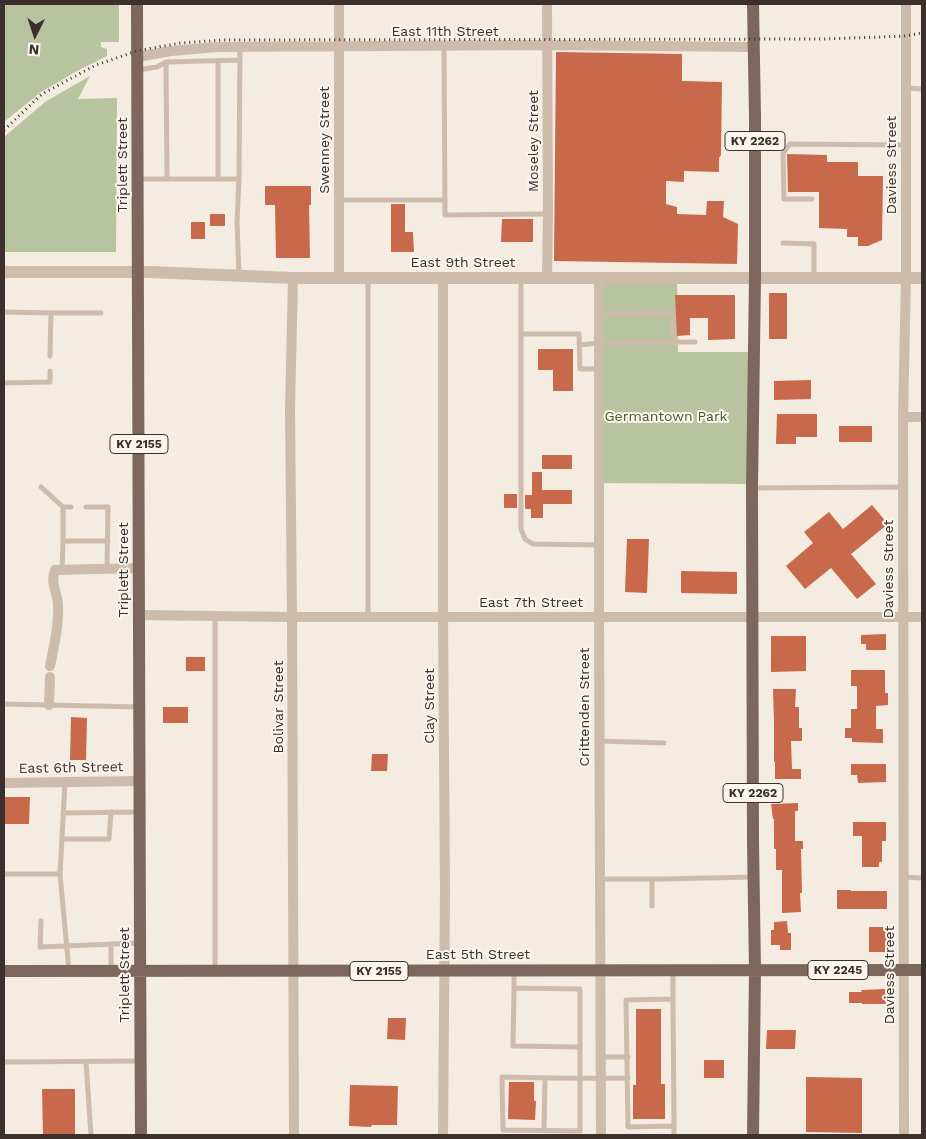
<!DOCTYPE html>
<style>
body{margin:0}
#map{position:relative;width:926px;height:1139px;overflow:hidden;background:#f4ebe1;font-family:"Work Sans",sans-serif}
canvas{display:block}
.frame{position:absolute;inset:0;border:5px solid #3b302b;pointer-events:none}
.north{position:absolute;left:10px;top:10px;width:50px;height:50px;-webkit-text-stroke:4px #fbf5ee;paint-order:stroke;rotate:184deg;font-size:14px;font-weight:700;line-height:20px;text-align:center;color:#3b302b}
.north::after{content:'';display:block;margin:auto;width:18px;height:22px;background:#3b302b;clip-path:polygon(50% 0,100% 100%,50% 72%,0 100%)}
</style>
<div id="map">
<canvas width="926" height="1139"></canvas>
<div class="frame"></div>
<div class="north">N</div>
</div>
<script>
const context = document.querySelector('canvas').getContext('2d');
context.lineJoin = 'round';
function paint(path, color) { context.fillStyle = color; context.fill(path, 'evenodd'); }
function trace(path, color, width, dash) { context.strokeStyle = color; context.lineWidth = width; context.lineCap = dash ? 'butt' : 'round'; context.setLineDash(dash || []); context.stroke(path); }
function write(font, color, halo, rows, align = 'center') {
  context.font = font + ' "Work Sans",sans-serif'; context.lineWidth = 4; context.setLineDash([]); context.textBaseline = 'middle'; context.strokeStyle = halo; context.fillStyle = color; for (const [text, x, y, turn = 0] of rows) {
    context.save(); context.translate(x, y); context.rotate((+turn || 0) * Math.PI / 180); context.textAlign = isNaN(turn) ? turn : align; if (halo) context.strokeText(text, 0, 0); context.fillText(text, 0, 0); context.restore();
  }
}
const green = new Path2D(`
 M4,4h115v38h-18v5l6,2v7l-30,15 -36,21 -37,30z
 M90,76l-12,23 39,-1 -1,154h-112v-115l41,-35z
 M677,278l1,74h76l-2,132 -153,-1v-204z`);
const building = new Path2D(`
 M556,52l126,2v27l40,1 -1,73 -2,3v14l-35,-1v11l-18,-1v23l11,3v7l29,1 1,-14h17l-1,16 15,7 -1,40 -183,-3z
 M787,154l40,1v7h31v14h25l-1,64 -14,6h-10v-9h-11v-8l-28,-1v-36h-31z
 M265,186h46v19h-2l1,53h-34l-1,-53h-10z
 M391,204h14v28h8l1,20h-23z
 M210,214h15v12h-15z
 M502,219h31v23h-32z
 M191,222h14v17h-14z
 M769,293h18v46h-18z
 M675,295h60v44l-27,1v-22h-18v17l-13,1z
 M538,349h35v42h-20v-21h-15z
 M811,380v19l-37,1v-19z
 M777,414h40v23h-21v7h-20z
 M839,426h33v16h-33z
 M542,455h30v14h-30z
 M532,472h10v18h30v14h-29v14h-12v-9h-6v-14h7z
 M504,494h13v14h-13z
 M872,505l16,19 -37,30 25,30 -19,15 -26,-31 -26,21 -19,-23 27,-23 -9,-11 25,-20 14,17z
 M627,539h22l-2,54 -22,-1z
 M681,571l56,1v22l-56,-1z
 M886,634v16h-20v-6h-5v-9z
 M771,636h35v35l-35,1z
 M186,657h19v14h-19z
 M851,670h34v23h3v12l-12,1v23h7v14l-31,-1v-4h-7v-10h6v-19h6v-23h-6z
 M773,689h23l-1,18h4v21h3v13h-11l1,28h9v10h-26v-17h-1v-40z
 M163,707h25v16h-25z
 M71,717l16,1 -1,42h-16z
 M372,754h16l-1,17h-16z
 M851,764h35v18l-28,1 -1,-8h-6z
 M4,797h26l-1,27h-25z
 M798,803v8h-3v30h8v8h-2l1,44h-2l1,19 -19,1v-43h-6v-21h-2v-30h-1l-2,-15z
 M853,822h33v19h-4v21h-3v5h-17v-31h-9z
 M837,890h14v1h36v18h-50z
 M787,921l1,12h3v17h-11v-5h-9v-15h3v-8z
 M869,927h21v25h-21z
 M885,989l1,15h-24v-1h-13v-11h13l-1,-2z
 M636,1009h25v75h4v35h-32v-34h3z
 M388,1018h18l-1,22 -18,-1z
 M767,1030h29l-1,19h-29z
 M704,1060h20v18h-20z
 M806,1077l56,1v55l-56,-1z
 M509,1082h25v19h2l-1,19 -27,-1z
 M350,1085l48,1 -1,39h-25l-1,2 -22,-1z
 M42,1089h33v46h-32z`);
const service = new Path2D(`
 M444,46l1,169 103,-1
 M138,70l19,-3 9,-5
 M906,88l16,1
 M138,179h101l1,-132
 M167,179l-1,-117 74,-2
 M218,179v-118
 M239,179l-2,43 2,53
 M812,199h-28l-1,-46 7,-9 116,1
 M338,200h106
 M783,243l31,1v33
 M368,278v339
 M521,278v251l4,10 8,5 66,1
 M4,312l47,1
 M521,334h58l1,35h19
 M673,342h22
 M579,345l20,-2 74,-1 -1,-29 -73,1
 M50,356l1,-43h50
 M4,383l46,-1v-11
 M41,487l22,20
 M754,488l149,-1
 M71,507h-8v34h45
 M86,507h22l-1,61
 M62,570l1,-29
 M215,616v354
 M4,704l135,3
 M599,741l65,2
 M65,782l-5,92 9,97
 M63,813l76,-1
 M62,839h47l2,-27
 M4,874h56
 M904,877l18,1
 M600,879h63l90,-2
 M652,879v27
 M41,921l-1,26 99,-4
 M111,944v27
 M514,971v17
 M673,999l1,127 -46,1 -2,-127 47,-1v-29
 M580,1047l-67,-1 1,-58 66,1c0,47 0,95 0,142l-77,-1 -1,-53c42,1 84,2 126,1
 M601,1057h27
 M4,1062l136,-1
 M86,1062l5,73
 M674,1126v9
 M544,1130l1,-52`);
const minor = new Path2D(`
 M547,4l1,210 -1,64
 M137,57l34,-6 46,-4 330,-2 206,2
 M339,277v-273
 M293,278l-3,131 2,208 2,518
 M599,279v338l2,518
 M903,417h19
 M139,615l153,2h630
 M50,666c4,-20 9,-41 8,-62 -1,-12 -8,-22 -3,-34l84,-2
 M49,705l1,-28
 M4,783l136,-2
 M443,1135l2,-243 -2,-275v-340
 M904,1135l-1,-718 3,-139v-274`);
const tertiary = new Path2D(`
 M4,272h146l143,6h629`);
const primary = new Path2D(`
 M137,4l3,939 1,192
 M753,4l2,112v162l-3,210 1,354 2,128 -2,165
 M4,971l918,-1`);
const rail = new Path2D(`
 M4,130l38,-36 54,-29 41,-14 21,-4 23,-4 42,-3 601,-1 82,-3 16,-3`);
const shields = [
 [755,141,60],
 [139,444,58],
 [753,793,60],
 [838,970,60],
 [379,971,58]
];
const shieldNames = [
 ["KY 2262",755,141],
 ["KY 2155",139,444],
 ["KY 2262",753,793],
 ["KY 2245",838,970],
 ["KY 2155",379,971]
];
const streetNames = [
 ["East 11th Street",445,32],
 ["Swenney Street",325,140,-90],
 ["Moseley Street",534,141,-90],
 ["Triplett Street",123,165,-90],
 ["Daviess Street",892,165,-90],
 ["East 9th Street",463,263],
 ["Daviess Street",889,569,-90],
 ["Triplett Street",124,570,-90],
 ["East 7th Street",531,603],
 ["Clay Street",430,706,-90],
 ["Bolivar Street",279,707,-90],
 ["Crittenden Street",585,707,-90],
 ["East 6th Street",71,768,-1],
 ["East 5th Street",478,955],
 ["Triplett Street",125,975,-90],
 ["Daviess Street",890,975,-90]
];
const parkNames = [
 ["Germantown Park",666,417]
];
paint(green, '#b8c4a0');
paint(building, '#c8694b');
trace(service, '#cdbbac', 5);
trace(minor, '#cdbbac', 10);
trace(tertiary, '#cdbbac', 12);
trace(primary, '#7d675c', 12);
trace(rail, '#3b302b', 3, [1, 4]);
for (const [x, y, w] of shields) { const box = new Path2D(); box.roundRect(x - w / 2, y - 9.5, w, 19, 4); context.fillStyle = '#fbf5ee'; context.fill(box); trace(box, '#3b302b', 1); }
write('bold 12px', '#3b302b', null, shieldNames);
write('14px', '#3b302b', '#fbf5ee', streetNames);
write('14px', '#4a5a2e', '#fbf5ee', parkNames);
</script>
